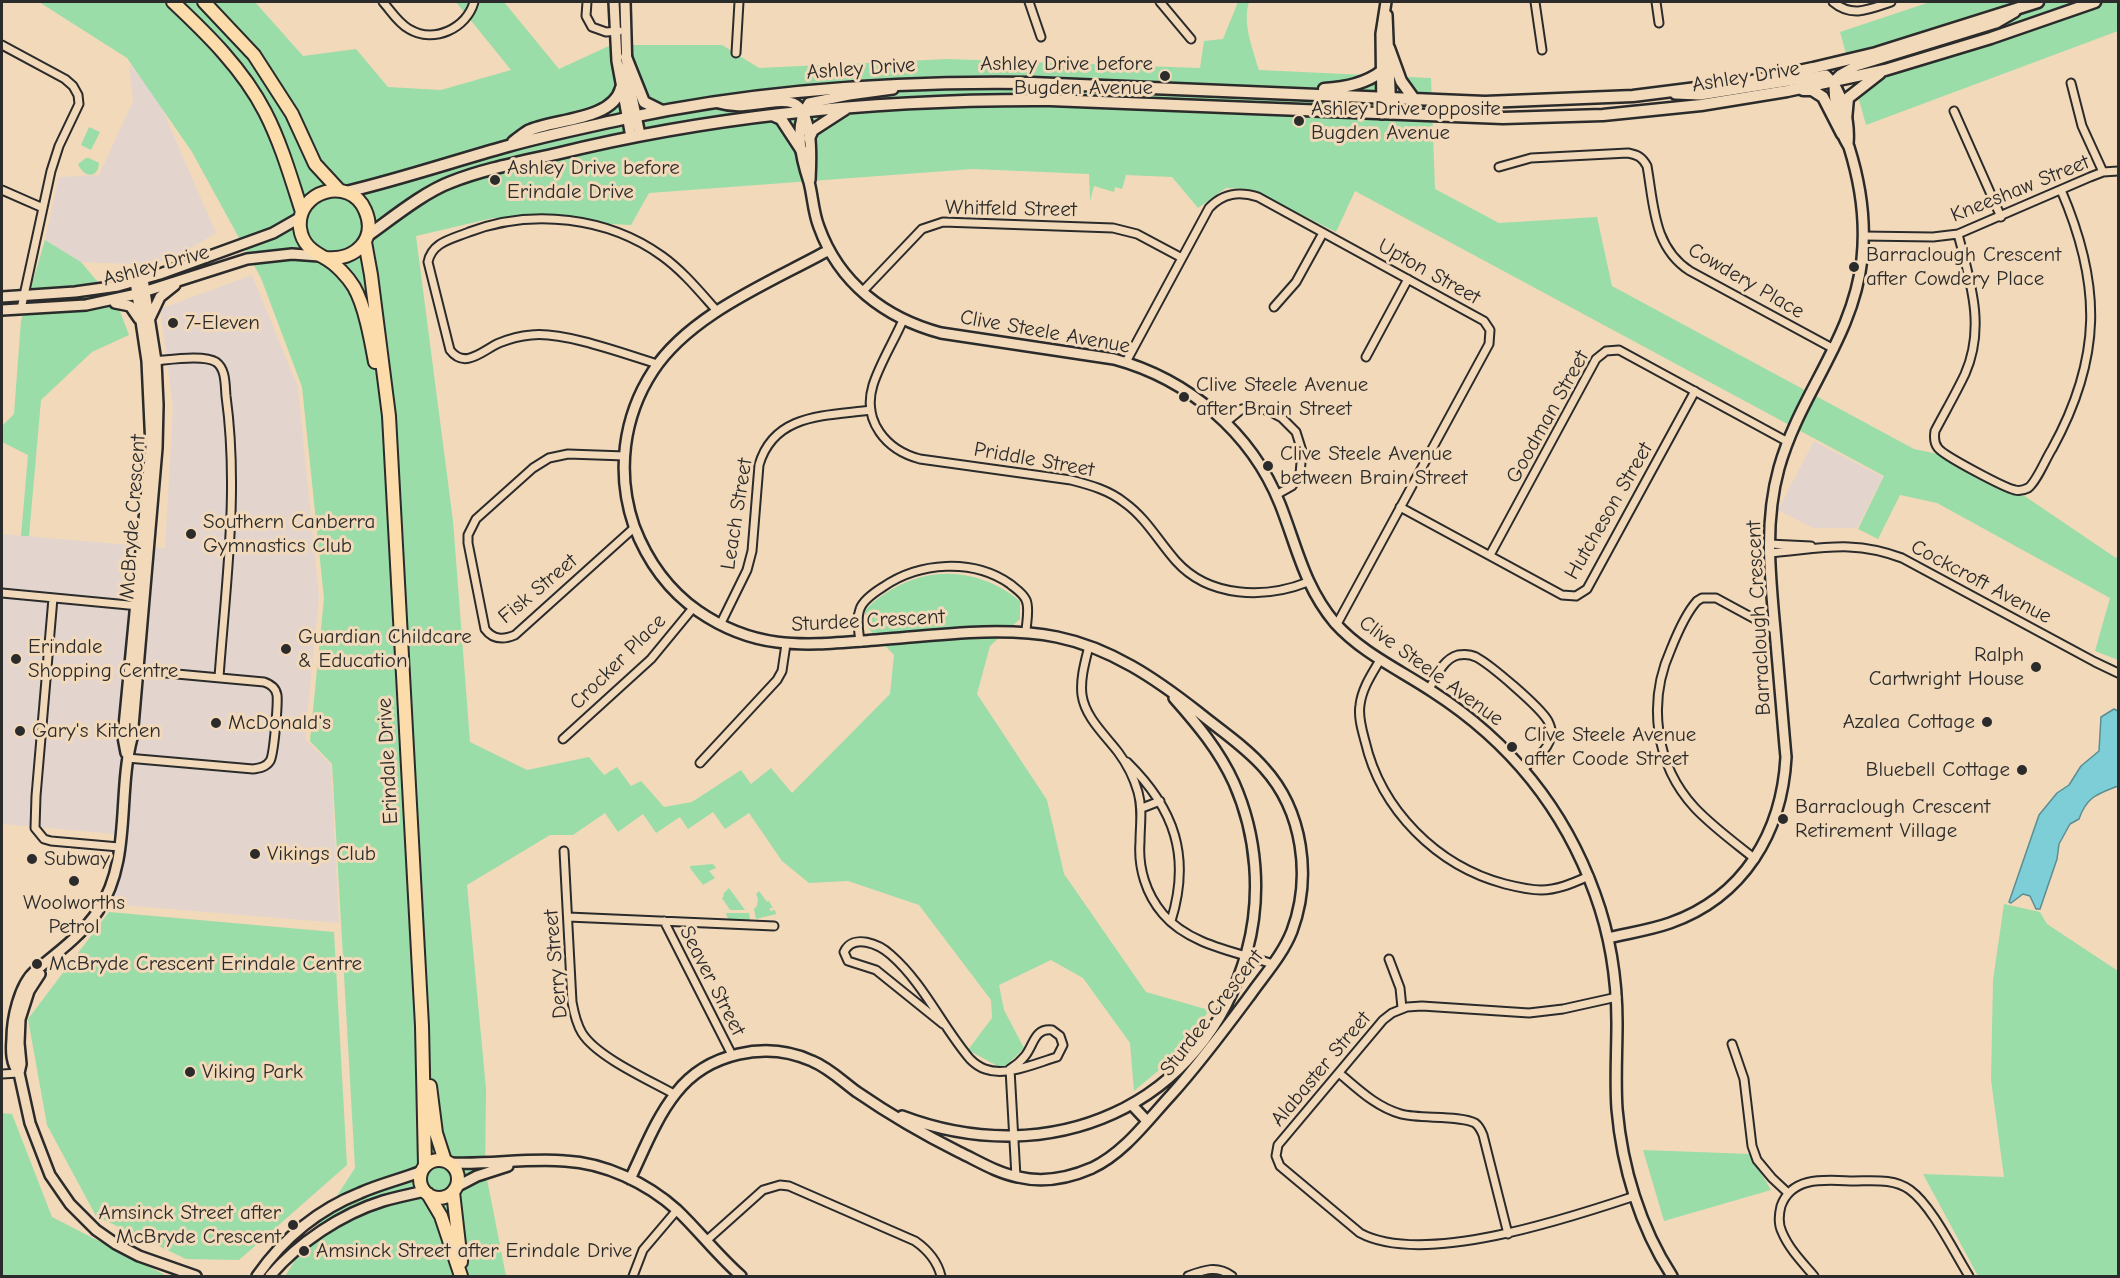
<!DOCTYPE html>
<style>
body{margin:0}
#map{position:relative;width:2120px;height:1278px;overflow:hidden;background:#f2d9ba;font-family:"Comic Neue",sans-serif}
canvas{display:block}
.frame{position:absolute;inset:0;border:3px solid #2b2b2b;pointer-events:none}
</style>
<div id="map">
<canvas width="2120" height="1278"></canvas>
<div class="frame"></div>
</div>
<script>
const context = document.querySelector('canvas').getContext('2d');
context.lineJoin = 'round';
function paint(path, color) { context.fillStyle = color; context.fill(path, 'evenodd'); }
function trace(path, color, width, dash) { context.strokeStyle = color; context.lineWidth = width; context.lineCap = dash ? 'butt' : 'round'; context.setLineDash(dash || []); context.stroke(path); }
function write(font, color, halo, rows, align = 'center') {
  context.font = font + ' "Comic Neue",sans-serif'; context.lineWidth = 6; context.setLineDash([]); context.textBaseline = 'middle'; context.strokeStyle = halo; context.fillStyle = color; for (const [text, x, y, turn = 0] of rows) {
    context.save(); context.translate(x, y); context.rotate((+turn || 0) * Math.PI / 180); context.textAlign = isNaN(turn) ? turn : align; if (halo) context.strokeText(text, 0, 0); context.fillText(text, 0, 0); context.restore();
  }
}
const built = new Path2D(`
 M129,64l17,19 15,23 55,127 -30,18 -33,14 -72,-3 -36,-22 14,-63 40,-2 34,-74z
 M252,275l46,112 21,210 -14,142 26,26 8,158 -230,-19 6,-70 -113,-10v-290l163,14 8,-141 -13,-98z
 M1814,441l69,36 -26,51h-44l-35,-18z`);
const green = new Path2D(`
 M39,2h216l48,54 53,-7 32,38 53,3 70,-20 -55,-68h48l55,67 52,-24h111l37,23 189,-9 252,9 4,-27 19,-2 15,-37h11c-7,21 4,48 10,68l172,8 4,111 64,34 98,-6 15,69 302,163 24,5 88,43 90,61 2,-2v104l-23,-9 15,-53 -173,-95 -37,-8 -22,44 -20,-10 26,-53 -529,-285 -19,41 -87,-43 -23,-1 -28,20 -26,-31 -46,-2 -4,14 -7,-2 -1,5 -20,-6 -4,15 -1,-27 -116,-5 -324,24 -18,32 -138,-7 -77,18 37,285 17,221 57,28 62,-13 15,18 13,-8 14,19 10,-5 23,26 28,-5 49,-32 10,14 20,-16 21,25 98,-99 4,-39 -28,-29 -1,-16c45,-44 106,-49 155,-9v18l-30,27 -13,48 70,106 17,74 82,118 63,18 -26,40 -49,41 -4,-48 -47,-65 -32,-18 -52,25 5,25 20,38 -21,21 -35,-19 24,-32 -1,-18 -72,-95 -71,-24 -39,2 -27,-22 -33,-48 -24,16 -12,-17 -25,17 -8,-12 -24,16 -13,-19 -25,18 -13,-19 -32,22h-23l-83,50 19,204 -1,80 21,107h-221l70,-108 -23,-404 -22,-23 14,-143 -22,-211 -41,-109 -69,-126 -65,-94z
 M1930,2h188v29l-252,94 -26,-93z
 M89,127l11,5 -9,18 -10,-5z
 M86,158h3l10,5c-1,17 -16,14 -21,1z
 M45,240l36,22 37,44 11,29 -37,17 -51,48 -12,136h-8l7,-81 -26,-13v-16l12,-12 7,-93z
 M713,864l3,4 -7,3 6,7 -12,7 -13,-17v-2z
 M729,888l16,22h-15l-8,-12 2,-2 -1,-2z
 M759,891l8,11 2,-1 4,7h-3v3l5,-1 1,4 -20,5 -2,-10 3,-3 1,-8 -2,-4z
 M2004,904l36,8 7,12 71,47v305h-140l-55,-102 81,3 -13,-97 2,-100z
 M109,912l225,20 13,233 -108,95 -53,-1 -90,-43 -49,-91 -19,-106z
 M726,913h23l1,7 -22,-1z
 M2,1113l10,1 40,103 115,59h-165z
 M1643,1150l107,4 21,36 -107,31z`);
const water = new Path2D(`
 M2114,709l4,2v75c-20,8 -31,10 -39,33l-9,5 -11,20 -2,15 -17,50h-4l-6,-13 -7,-2 -12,9 -2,-1 30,-87 18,-22 12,-8 12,-19 18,-15 2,-34z`);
const minor = new Path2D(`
 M383,2c8,9 15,21 26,27 25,15 58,-1 65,-27
 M587,2l-1,14 6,11 14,5 13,-1
 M1029,2l12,35
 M1160,2l31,37
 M1535,2l7,48
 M1656,2l3,21
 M1833,2c19,16 37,7 58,0
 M2,45l63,34 8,7 5,9 1,9 -20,42 -8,25 -30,138
 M736,53l3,-51
 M2071,83l11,43 21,46
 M1954,111l47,106
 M1499,167l32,-9 97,-5c10,2 14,4 19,13 7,39 6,81 43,105l144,78
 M2,190l41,18
 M1958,234c12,47 28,93 7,140 -9,19 -20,38 -30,57 -1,6 -1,12 3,17 6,8 67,40 77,42 4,1 9,0 13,-2 8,-5 18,-30 24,-39 50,-91 50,-164 9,-259
 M1863,236l70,1 25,-3 132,-57 13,-5 15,-1
 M862,292l60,-63 21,-7 170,6 24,6 45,24
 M1274,307l22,-25 27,-49
 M903,320c-9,21 -23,43 -30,65 -11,36 13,65 47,74l151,21c19,5 38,10 54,23 21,15 34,39 51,58 33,37 89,38 132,21
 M1366,357l42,-78
 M153,361c15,-1 51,-7 63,1 10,7 9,23 10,34 13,94 0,186 -7,281
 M1126,362l83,-154c14,-15 30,-17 49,-11l226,124 6,9 -1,14 -152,280
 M657,364c-32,-10 -94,-33 -126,-29 -11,1 -22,4 -32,8 -16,7 -34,27 -49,7l-22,-88c4,-20 24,-23 41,-30 63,-24 139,-15 193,24 21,15 38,36 55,55
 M1226,422l16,-13 12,-2 15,4 13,7 14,14 6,19 -2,23 -8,12 -16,9
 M625,456l-57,-2 -19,4 -16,10 -57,51 -8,16v8l17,86c8,11 18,11 30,6l120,-108
 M1400,507l162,88 14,1 11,-7 108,-198
 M1769,544l42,2
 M1769,553c51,-4 83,-14 133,5l193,104 23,11
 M1490,555l106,-196 10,-8 13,-1 169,92
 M2,593l137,13
 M53,598l-17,198 -1,32 9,11 7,2 68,6
 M720,625l27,-55 5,-19 7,-86c15,-52 67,-49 112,-55
 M860,642c-1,-10 -4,-23 0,-33 3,-9 15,-17 23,-22 36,-25 90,-29 127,-3 6,5 13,9 16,16 4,9 0,23 0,33
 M1089,646c-4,16 -9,33 -7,49 3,22 23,40 36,57 9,12 16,26 20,40 5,18 2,33 2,50 -2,26 6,52 23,72 26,31 74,38 110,50
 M1380,660c-8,14 -18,28 -20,45 -2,12 2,25 5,36 16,69 72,125 140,143 12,3 24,6 36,6 17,0 32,-7 48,-14
 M1429,689c7,-12 14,-30 29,-34 6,-1 12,-1 18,2 15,8 64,50 72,64 2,4 4,8 3,13 -1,16 -17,25 -28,35
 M563,739l88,-80 42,-51
 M127,758l126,11c7,-1 13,-2 17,-8 4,-6 8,-58 7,-66 -1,-7 -7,-11 -13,-13l-131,-12
 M1127,762c48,47 64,95 44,159
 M700,763l77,-83 5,-9 4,-27
 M1142,808l18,-7
 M564,851l8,151c2,11 4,21 10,31 15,24 67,47 92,61
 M1755,859c-21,-17 -42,-32 -60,-51 -40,-43 -48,-106 -24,-159 6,-15 15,-36 26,-48l5,-3h14l59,32
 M568,917l206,9
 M664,921l68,134
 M1389,959l11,29 2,20
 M1617,997l-54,12 -34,4 -107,-7 -15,1 -15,6 -9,7 -105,125 -2,11 4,10 80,67c63,34 209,-15 275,-37
 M943,1024l-67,-54 -28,-9 -4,-9c9,-19 35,-8 47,3 33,29 51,71 79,104 4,4 9,8 15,10 22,8 51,-6 72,-12l6,-12 -3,-9 -8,-6c-18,-2 -18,15 -27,26 -4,5 -10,10 -15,13
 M1732,1044l12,35 8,67 5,14 15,18 16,15
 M1010,1069l6,108
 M1339,1073c19,16 37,34 62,41 18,5 60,1 74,9 4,3 6,7 8,12l25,99
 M2,1074l17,-1
 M706,1241l57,-51 17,-5 9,1 126,55c13,9 22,19 26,35
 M633,1276l10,-26 34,-40
 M1188,1276c16,-6 29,-11 44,0
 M1814,1276c-11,-13 -25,-27 -32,-44 -4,-8 -3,-18 -1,-26 11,-31 46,-26 72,-25 19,0 41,-3 57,9 22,16 44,62 59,86`);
const tertiary = new Path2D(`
 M614,2l3,59 14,76
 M625,2l2,70 13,63
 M1387,15l4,99
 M893,89l-44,6 -40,8c-16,22 -8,55 0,79 4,15 4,30 10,45 20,56 66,91 122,106l173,26c74,20 137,73 166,145 17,43 24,82 55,119 27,30 65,47 98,69 76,49 131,116 162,202 15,41 22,85 22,129 0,29 -2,57 0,86 5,58 23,118 55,167
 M1675,94l25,1 126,-20c17,15 24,47 22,69
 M719,103c17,5 29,2 46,0 9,-1 19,-3 28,0 21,8 18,58 17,77
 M1382,114l-1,-80 5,-32
 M2,297l73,-5 43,-6 42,-12 113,-41 28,-16
 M115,303l15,3 9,13
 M2,310l84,-5 51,-11 110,-35 45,-5 27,2
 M150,318l10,-21 15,-12
 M126,753l-3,-16 28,-290 -4,-86 -12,-80
 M1608,938c21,-5 42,-8 62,-15 74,-26 112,-91 116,-166 -4,-42 -7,-84 -11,-127 -5,-54 -11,-108 4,-162 21,-75 74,-129 83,-209 4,-37 -2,-77 -13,-112 -2,-4 -5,-8 -6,-12 -7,-16 -9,-36 -9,-54l6,-6 16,-9 140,-43 19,-11
 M40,974l-11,17 -9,28 -1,24 2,21 -2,9 11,50 20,52 20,29 26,26 20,14 23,12 57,20
 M19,1073c-8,-9 -8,-22 -7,-34 0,-20 7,-54 23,-68 22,-18 47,-36 63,-60 34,-50 19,-117 34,-173l25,-290 1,-43 -2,-44 -13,-82
 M1132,1105l15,16
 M902,1116c147,56 302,-8 345,-165 15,-55 10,-116 -13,-168 -15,-33 -37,-59 -60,-85
 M450,1163c38,2 76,-5 115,-2 40,2 82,22 112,49 22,21 41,46 64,66
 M630,1179c14,-29 26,-61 46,-86 31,-40 90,-53 136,-32 17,7 30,20 45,31 32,22 66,42 102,60 19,9 38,21 59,25 25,6 51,1 74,-9 32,-15 55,-47 79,-73 29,-32 54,-66 80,-101 15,-21 32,-40 41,-63 20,-54 11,-120 -28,-163 -18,-21 -44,-38 -66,-56 -42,-33 -87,-64 -141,-75 -60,-12 -133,0 -194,4 -64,5 -110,8 -165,-30 -30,-21 -51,-51 -64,-85 -18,-53 -11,-109 19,-155 37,-57 118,-89 176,-121
 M456,1187l21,-11 31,-10
 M257,1276c26,-37 60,-66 103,-83 20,-9 42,-14 62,-22
 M270,1276c28,-33 71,-62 113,-75 14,-4 28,-7 42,-10`);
const secondary = new Path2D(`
 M1389,48l12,33 13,18
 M626,57l18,45 18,9
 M1324,89c21,-1 41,-5 58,-18
 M1803,90h9l11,7 19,37
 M772,115l9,4 21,32
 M1846,120l2,-22 32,-25
 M809,138l4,-8 34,-22
 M513,142c4,-3 10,-8 15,-11 24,-12 85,-10 93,-43
 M346,192c55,-13 108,-31 162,-46 39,-11 79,-19 119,-28 132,-28 270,-37 405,-35l453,19 148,-6 119,-15 61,-13 63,-15 162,-51
 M367,236c24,-17 57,-44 84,-54 33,-13 70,-20 105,-28 162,-40 328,-55 494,-54l453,18 100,-3 98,-10 86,-14 98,-21 106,-32 104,-36`);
const primary = new Path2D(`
 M173,2c34,32 70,67 92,110 16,31 26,66 37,100
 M204,2l50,53 38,59 23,50 24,26
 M365,242l6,33 18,141 33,610 3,140
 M326,258c29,3 52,-19 39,-48 -15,-35 -69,-19 -65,18 2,16 12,23 25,30 11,6 23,19 29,29 11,19 17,53 21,75
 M430,1086l6,47 9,28
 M420 1179a19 19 0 1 1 38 0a19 19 0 1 1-38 0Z
 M453,1192l8,70
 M428,1194l13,22 20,60`);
const markers = [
 [1165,76,6,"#2b2b2b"],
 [1299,121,6,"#2b2b2b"],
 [495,180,6,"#2b2b2b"],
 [1854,267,6,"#2b2b2b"],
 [173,323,6,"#2b2b2b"],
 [1184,397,6,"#2b2b2b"],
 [1268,466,6,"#2b2b2b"],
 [191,534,6,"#2b2b2b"],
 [286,649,6,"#2b2b2b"],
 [16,659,6,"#2b2b2b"],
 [2036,667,6,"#2b2b2b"],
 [1987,722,6,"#2b2b2b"],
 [216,723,6,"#2b2b2b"],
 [20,731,6,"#2b2b2b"],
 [1512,747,6,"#2b2b2b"],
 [2022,770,6,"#2b2b2b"],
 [1783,819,6,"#2b2b2b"],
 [255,854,6,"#2b2b2b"],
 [32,859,6,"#2b2b2b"],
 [74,881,6,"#2b2b2b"],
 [37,964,6,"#2b2b2b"],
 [190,1072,6,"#2b2b2b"],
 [293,1225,6,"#2b2b2b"],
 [304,1251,6,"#2b2b2b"]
];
const poiNames = [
 ["Ashley Drive before",1153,64,"right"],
 ["Bugden Avenue",1153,88,"right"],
 ["Ashley Drive opposite",1311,109],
 ["Bugden Avenue",1311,133],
 ["Ashley Drive before",507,168],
 ["Erindale Drive",507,192],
 ["Barraclough Crescent",1866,255],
 ["after Cowdery Place",1866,279],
 ["7-Eleven",185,323],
 ["Clive Steele Avenue",1196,385],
 ["after Brain Street",1196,409],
 ["Clive Steele Avenue",1280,454],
 ["between Brain Street",1280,478],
 ["Southern Canberra",203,522],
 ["Gymnastics Club",203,546],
 ["Guardian Childcare",298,637],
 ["& Education",298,661],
 ["Erindale",28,647],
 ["Shopping Centre",28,671],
 ["Ralph",2024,655,"right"],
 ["Cartwright House",2024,679,"right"],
 ["Azalea Cottage",1975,722,"right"],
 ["McDonald's",228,723],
 ["Gary's Kitchen",32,731],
 ["Clive Steele Avenue",1524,735],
 ["after Coode Street",1524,759],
 ["Bluebell Cottage",2010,770,"right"],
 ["Barraclough Crescent",1795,807],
 ["Retirement Village",1795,831],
 ["Vikings Club",267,854],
 ["Subway",44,859],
 ["Woolworths",74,903,"center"],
 ["Petrol",74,927,"center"],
 ["McBryde Crescent Erindale Centre",49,964],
 ["Viking Park",202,1072],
 ["Amsinck Street after",281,1213,"right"],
 ["McBryde Crescent",281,1237,"right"],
 ["Amsinck Street after Erindale Drive",316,1251]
];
const streetNames = [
 ["Ashley Drive",861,69,-4],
 ["Ashley Drive",1746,77,-9],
 ["Kneeshaw Street",2020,189,-22],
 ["Whitfeld Street",1011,209,1],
 ["Ashley Drive",156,266,-15],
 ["Upton Street",1429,272,29],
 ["Cowdery Place",1746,281,30],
 ["Clive Steele Avenue",1045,332,10],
 ["Goodman Street",1548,417,-61],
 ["Priddle Street",1034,460,10],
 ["Hutcheson Street",1609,511,-60],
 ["Leach Street",737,514,-81],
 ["McBryde Crescent",133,517,-86],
 ["Cockcroft Avenue",1981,582,28],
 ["Fisk Street",538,589,-40],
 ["Barraclough Crescent",1759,618,-93],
 ["Sturdee Crescent",868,621,-3],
 ["Crocker Place",618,662,-45],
 ["Clive Steele Avenue",1431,671,36],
 ["Erindale Drive",388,761,-93],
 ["Derry Street",556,964,-95],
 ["Seaver Street",712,981,63],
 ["Sturdee Crescent",1212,1013,-52],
 ["Alabaster Street",1321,1069,-50]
];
paint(built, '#e3d5ce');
paint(green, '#9adda8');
paint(water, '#7dced6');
trace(water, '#5c8d92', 1.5);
trace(minor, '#2b2b2b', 11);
trace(tertiary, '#2b2b2b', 14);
trace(secondary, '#2b2b2b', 15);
trace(primary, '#2b2b2b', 16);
trace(minor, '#f2d9ba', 7);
trace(tertiary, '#f2d9ba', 9);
trace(secondary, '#f2d9ba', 10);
trace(primary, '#fddcac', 12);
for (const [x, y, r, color] of markers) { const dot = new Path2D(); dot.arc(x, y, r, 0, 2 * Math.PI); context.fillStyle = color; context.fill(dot); trace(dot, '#f2d9ba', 2); }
write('21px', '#2b2b2b', '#f2d9ba', poiNames, 'left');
write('21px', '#2b2b2b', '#f2d9ba', streetNames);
</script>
